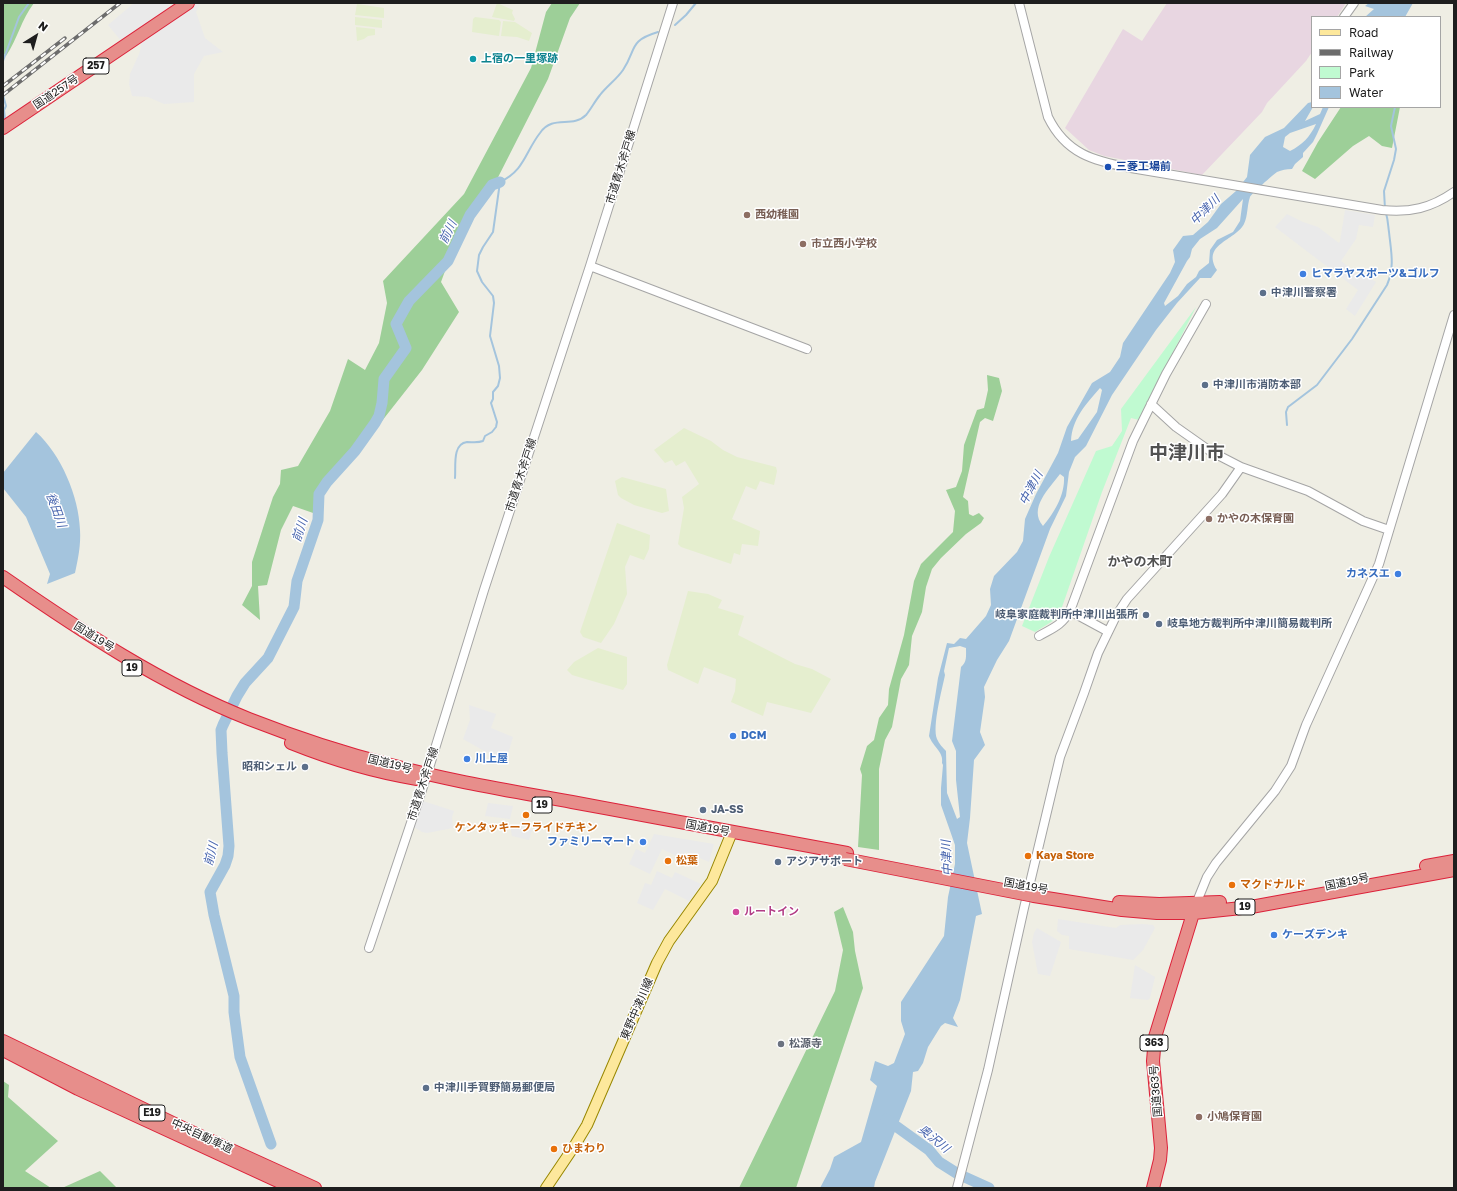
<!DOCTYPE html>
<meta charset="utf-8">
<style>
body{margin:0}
#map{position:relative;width:1457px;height:1191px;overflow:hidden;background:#efeee4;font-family:"Golos Text",sans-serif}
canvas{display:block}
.frame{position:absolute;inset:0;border:4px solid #1e1e1e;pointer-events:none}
.legend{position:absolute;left:1311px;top:16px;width:130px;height:92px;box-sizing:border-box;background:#fff;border:1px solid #a5a5a5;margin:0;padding:5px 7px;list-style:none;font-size:12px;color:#1e1e1e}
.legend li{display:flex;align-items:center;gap:8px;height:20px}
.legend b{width:20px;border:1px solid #a5a5a5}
.north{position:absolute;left:16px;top:16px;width:40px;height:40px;-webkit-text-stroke:3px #fff;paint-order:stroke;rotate:37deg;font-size:11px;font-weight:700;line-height:16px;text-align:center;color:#1e1e1e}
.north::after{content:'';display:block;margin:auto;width:14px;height:18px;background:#1e1e1e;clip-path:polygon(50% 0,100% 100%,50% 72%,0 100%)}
</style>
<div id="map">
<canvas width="1457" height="1191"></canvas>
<div class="frame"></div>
<ul class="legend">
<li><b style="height:5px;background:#fde89c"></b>Road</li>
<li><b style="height:5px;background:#6c6c6c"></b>Railway</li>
<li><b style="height:11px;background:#c0fad1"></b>Park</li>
<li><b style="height:11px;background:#a4c4dd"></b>Water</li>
</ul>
<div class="north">N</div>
</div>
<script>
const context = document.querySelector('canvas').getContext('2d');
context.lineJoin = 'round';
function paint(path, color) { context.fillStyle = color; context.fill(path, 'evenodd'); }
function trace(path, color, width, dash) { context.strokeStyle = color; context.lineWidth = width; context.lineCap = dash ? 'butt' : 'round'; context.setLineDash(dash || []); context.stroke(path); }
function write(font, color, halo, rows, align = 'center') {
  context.font = font + ' "Golos Text","Noto Sans JP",sans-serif'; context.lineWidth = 3; context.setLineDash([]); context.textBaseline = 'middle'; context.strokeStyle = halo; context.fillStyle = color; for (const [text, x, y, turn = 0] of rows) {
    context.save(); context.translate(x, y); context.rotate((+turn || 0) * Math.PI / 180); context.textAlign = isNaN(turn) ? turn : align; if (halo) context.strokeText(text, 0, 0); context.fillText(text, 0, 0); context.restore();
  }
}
const industrial = new Path2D(`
 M1167,3h179l-9,14h-25v35l-6,9 -39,42 -5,9 -60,63 -98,-19 -15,-6 -24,-22 58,-99 19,12z`);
const farmland = new Path2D(`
 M497,3l16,7 -1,3 3,6 -1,2 -22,-4z
 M357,4l27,4v10l-29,-3z
 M355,17l27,3v8l-27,-3z
 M475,17l24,3 2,2 -2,14 -27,-4 1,-13z
 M503,21l12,1 17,11 -3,8 -12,-4 -16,-1z
 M356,27l19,2v6l-7,1 -4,3 -7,2z
 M684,428l27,13 12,9 14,7 39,10 1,4 -3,14 -14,-4 -4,9 -10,-4 -14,33 28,12 -2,15 -16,-2 -2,11 -6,-2 -3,11 -50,-17 -3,-3 6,-36 -2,-11 17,-13 -14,-23 -9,5 -4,-6 -7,3 -11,-13z
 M622,477l44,12 3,22 -7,2 -28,-8 -13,-7 -3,-3 -3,-14z
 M617,523l33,12 -1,14 -5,11 -14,-5 -5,12 2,27 -13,30 -13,19 -18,-6 -3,-5z
 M688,591l20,3 14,6 -4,8 26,8 -6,19 57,29 17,5 19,10 -20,34 -44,-11 -4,14 -32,-14 4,-11 1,-12 -32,-12 -6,17 -30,-14 -1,-5z
 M598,648l29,9v27l-4,6 -51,-15 -5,-5 7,-8z`);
const forest = new Path2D(`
 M3,3h31c-13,17 -16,35 -28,53l-3,-3z
 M552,3h28l-10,15 -22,61 -59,116 -29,35 -19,52 18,30 -37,58 -44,56 -63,66 1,22 -23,-8 -12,24 -14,55 -9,1 2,34 -18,-15 10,-19v-24l21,-65 7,-13 1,-14 17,-4 32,-55 18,-52 17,11 14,-27 8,-40 -4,-22 81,-87 67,-126 15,-56z
 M1341,107h59l-8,41 -10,-2 -13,-10 -16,10 -38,33 -13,-8 16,-29z
 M987,375l12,3 3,13 -9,30 -8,-3 -5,4 -17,75 5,4 1,13 4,2 6,-3 5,5 -3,5 -15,11 -25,24 -9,11 -6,18 -4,25 -10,24 -3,29 -8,14 -9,48 -7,13 -6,29v81l-21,-3 4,-72 -2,-6 7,-23 7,-6 5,-22 9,-13 1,-16 15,-54 10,-54 7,-17 32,-32 2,-21 -9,-21 10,-3 6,-16 2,-26 13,-35 7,-2 4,-18z
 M843,907l10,25 2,19 8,37 -67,200h-57l96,-197 8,-41 -9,-38z
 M3,1081l6,4 -1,12 50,44 -33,30 26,17h-48z
 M100,1171l17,17h-55z`);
const park = new Path2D(`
 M1196,307l-57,113 -8,-2 -29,74 -41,118 -5,9 -21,13 -13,-6 27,-69 47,-106 16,-5 10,-15 -1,-22z`);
const parking = new Path2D(`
 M134,3h33l5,5 -50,34 -14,-17z
 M194,3h5l1,2 -4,7 9,26 18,14 -19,4 -10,18v28l-30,2 -16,-7 -16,-1 -3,-12 1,-10 9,-20 2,-7 -1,-7z
 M1345,210l30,5 -2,12 -14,-2 -3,14 -15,22 22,17 3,-2 10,6 -21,34 -9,-7 12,-19 -83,-63 12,-13 16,8 15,5 21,16 1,-2z
 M469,705l27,9 -5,14 22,9 -6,20h-5l-16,-5 -23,-13 7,-19z
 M423,801l31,10 -2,6 1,11 -26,5 -5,-1 -8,-5z
 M488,803l25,3 -3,13 -25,-3z
 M510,825l22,5 -3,10 -17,-4z
 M654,834l60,10 -5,18 -23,-10 -3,7 -21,-10 -12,25 -21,-10 7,-15 9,4z
 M657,871l15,7 3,-6 26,12 -12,17 -24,-12 -12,21 -16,-7 8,-20 6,2z
 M1058,919l58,9 4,-3 23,-1 10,1 2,3 -12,22 -10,10 -64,-11v-13l-7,-1 -5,-4z
 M1037,928l24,14 -11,34 -12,-2 -6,-32 2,-9z
 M1135,965l20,12 -5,21 -2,2 -18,-2z`);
const water = new Path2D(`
 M1369,3h44l-8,14h-40l9,-8 -9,-3z
 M1312,102l1,5 -8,14 15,-7 3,-7h6l-12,27 -4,8 -10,11v4l-8,7 -3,5c-6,0 -10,1 -15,3 -4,3 -25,21 -27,25 -3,8 -2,19 -6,27 -9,17 -43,20 -27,46l-6,8h-11l-23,25 -21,27 -44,65 -26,51 -11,11 -6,15 -3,24 -16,33 -41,112 -12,19 -13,27 1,10 -5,35 5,13 -11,15 -4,58 -3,25 15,71 -6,2 -16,84 -7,18 5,9 -13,-4 -4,3 -13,21 -5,16 -5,8 -5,1 -2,19 -36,91 -1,6h-54l10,-19 4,-12 27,-15 16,-56 -7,-6 5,-19 13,5 6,-3 11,-29 -4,-13v-19l43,-66 4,-39 7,-33v-19l-14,-40v-17l2,-23 -1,-2c2,-11 -9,-16 -13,-27l9,-58 9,-35 7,1 6,-6 6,1 20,-23 5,-11 -1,-16 4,-13 23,-24 6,-11 2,-22 11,-25 22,-41 9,-26 25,-44 18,-11 10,-15 3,-14 47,-70 5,-11 -2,-12 10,-14 10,-1 15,-13 13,-18 15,-13 11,-14 3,-22 15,-18 19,-9 24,-25zM1316,124c-6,13 -14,21 -26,27l-7,-4 2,-10 5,-4zM1243,199l-3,22 -7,11 -16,8 -7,10 -1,13 -10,8 -3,6 -9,7 -9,12 -13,10 -1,-3 23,-42 3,-4 2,-8 8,-10 17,-11zM1100,388l2,2 -5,22 -19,27 -7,2c1,-22 15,-37 29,-53zM1060,474l4,3c1,18 -10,36 -21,49 -15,-18 6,-37 17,-52zM960,646l6,2c0,8 1,14 -5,19l-9,74 4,10v29l4,37 -3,2 -10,-26 -1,-42c-3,-3 -7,-7 -9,-12 -5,-13 5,-49 8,-64l-1,-4 5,-23z
 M36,432c25,22 43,65 44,98 1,15 -2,29 -5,43l-28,11 3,-10 -24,-57 -23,-29v-15z`);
const stream = new Path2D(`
 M675,25l11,-10 10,-12
 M3,61l16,-44 10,-14
 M3,95l3,11 -2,4 1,9
 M1385,209l-1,-18 10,-31 2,-11 -5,-23 4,-19
 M1287,425l-1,-13 2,-5 29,-22 35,-46 35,-54c8,-18 4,-34 2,-53 -1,-7 -1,-12 -3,-19
 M455,478c1,-12 -3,-34 12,-36 6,0 11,1 16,-1l2,-5 7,-4 4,-5 1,-5 -6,-19 2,-4v-7l5,-6 2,-8 -1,-12 -9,-30 4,-33 -1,-7 -11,-14 -5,-11 2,-16 4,-8 10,-15 7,-50c25,-12 25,-30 40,-49 13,-19 32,-4 46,-18 5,-6 9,-14 14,-20 7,-9 17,-16 23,-25 14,-21 5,-29 35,-38`);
const river = new Path2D(`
 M886,1119l43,31 10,12 19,12 31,14
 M271,1144l-31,-87 -6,-45v-16l-20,-81 -4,-23 15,-27 3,-9 1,-10 -7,-93 -1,-23 2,-5 14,-29 8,-13 23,-25 26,-51 3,-26 21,-61 1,-26 8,-12 28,-31 20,-28 4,-7 3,-13 2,-24 22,-31 -10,-24 13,-23 39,-40 22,-46 22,-30 8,-3`);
const minor = new Path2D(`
 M1019,3l29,114c18,37 46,44 83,51l251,42c28,3 49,-2 72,-18
 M1344,17l10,-14
 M590,266l217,83
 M1151,404l25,23 34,24 31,16 67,24 55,30 26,9
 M1070,611l37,20
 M1039,636c14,-8 22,-10 31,-25l63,-170 33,-67 40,-70
 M1196,904l11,-27 9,-14 59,-72 16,-25 15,-41 73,-161 75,-249
 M369,948l56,-167 59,-191 106,-324 83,-263
 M957,1188l31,-118 36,-162 36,-151 24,-64 14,-40 18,-37 11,-17 95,-105 19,-27`);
const major = new Path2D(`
 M546,1188l29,-43 12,-20 70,-162 12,-22 43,-60 20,-49`);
const highway = new Path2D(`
 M3,128l185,-125
 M3,577c78,54 158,107 246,142 46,18 94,34 142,46 59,16 121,26 181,37 92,17 184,35 275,51
 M291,743c40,16 83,29 126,36
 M1426,866l28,-5
 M1034,896l88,14 35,3h37l57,-6 203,-37
 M1119,902l40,2 61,-2
 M3,1041l180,87 132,60
 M3,1050l75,39 215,99
 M1153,1188l7,-28 1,-12 -8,-87 2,-24 40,-130`);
const rail = new Path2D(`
 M3,86l62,-48
 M3,95l117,-92`);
const highwayBridge = new Path2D(`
 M845,859l189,37`);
const markers = [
 [473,59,4,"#0f9aa8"],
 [1108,167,4,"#1a4fb4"],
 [747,215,4,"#8d6e63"],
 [803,244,4,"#8d6e63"],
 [1303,274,4,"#3f7fe0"],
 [1263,293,4,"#5c6f8a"],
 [1205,385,4,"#5c6f8a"],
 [1209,519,4,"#8d6e63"],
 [1398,574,4,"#3f7fe0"],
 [1146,615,4,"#5c6f8a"],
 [1159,624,4,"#5c6f8a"],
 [733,736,4,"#3f7fe0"],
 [467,759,4,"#3f7fe0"],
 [305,767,4,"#5c6f8a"],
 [703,810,4,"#5c6f8a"],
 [526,815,4,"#e8710a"],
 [643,842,4,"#3f7fe0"],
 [1028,856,4,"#e8710a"],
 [668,861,4,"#e8710a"],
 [778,862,4,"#5c6f8a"],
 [1232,885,4,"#e8710a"],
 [736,912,4,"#d1479c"],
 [1274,935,4,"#3f7fe0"],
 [781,1044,4,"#6b7280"],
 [426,1088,4,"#5c6f8a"],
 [1199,1117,4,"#8d6e63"],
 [554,1149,4,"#e8710a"]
];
const shields = [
 [96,66,26],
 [132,668,20],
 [542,805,20],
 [1245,907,20],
 [1154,1043,28],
 [152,1113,26]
];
const shieldNames = [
 ["257",96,66],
 ["19",132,668],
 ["19",542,805],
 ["19",1245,907],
 ["363",1154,1043],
 ["E19",152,1113]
];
const cultureNames = [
 ["上宿の一里塚跡",481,59]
];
const streetNames = [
 ["国道257号",56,92,-34],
 ["市道青木斧戸線",621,167,-73],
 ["市道青木斧戸線",521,475,-72],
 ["国道19号",94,637,32],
 ["国道19号",390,764,14],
 ["市道青木斧戸線",423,784,-72],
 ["国道19号",708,828,11],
 ["国道19号",1347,882,-12],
 ["国道19号",1026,886,10],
 ["東野中津川線",637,1009,-67],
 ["国道363号",1156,1091,-95],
 ["中央自動車道",202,1136,25]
];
const transitNames = [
 ["三菱工場前",1116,167]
];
const educationNames = [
 ["西幼稚園",755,215],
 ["市立西小学校",811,244],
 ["かやの木保育園",1217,519],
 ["小鳩保育園",1207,1117]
];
const shopNames = [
 ["ヒマラヤスポーツ&ゴルフ",1311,274],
 ["カネスエ",1390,574,"right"],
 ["DCM",741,736],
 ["川上屋",475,759],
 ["ファミリーマート",635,842,"right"],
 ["ケーズデンキ",1282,935]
];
const serviceNames = [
 ["中津川警察署",1271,293],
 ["中津川市消防本部",1213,385],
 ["岐阜家庭裁判所中津川出張所",1138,615,"right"],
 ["岐阜地方裁判所中津川簡易裁判所",1167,624],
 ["昭和シェル",297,767,"right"],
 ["JA-SS",711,810],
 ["アジアサポート",786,862],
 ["中津川手賀野簡易郵便局",434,1088]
];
const foodNames = [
 ["ケンタッキーフライドチキン",526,828,"center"],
 ["Kaya Store",1036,856],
 ["松葉",676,861],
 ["マクドナルド",1240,885],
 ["ひまわり",562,1149]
];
const hotelNames = [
 ["ルートイン",744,912]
];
const worshipNames = [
 ["松源寺",789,1044]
];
const waterNames = [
 ["中津川",1205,210,-45],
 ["前川",448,232,-64],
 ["中津川",1031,488,-62],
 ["後田川",56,510,70],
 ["前川",300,530,-73],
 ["前川",211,854,-76],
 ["中津川",947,858,-93],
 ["奥沢川",934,1139,39]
];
const quarterNames = [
 ["かやの木町",1140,562]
];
const townNames = [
 ["中津川市",1187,453]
];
paint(industrial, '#e8d6e1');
paint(farmland, '#e5eecf');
paint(forest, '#9dcf98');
paint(park, '#c0fad1');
paint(parking, '#eaeaea');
paint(water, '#a4c4dd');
trace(stream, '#a4c4dd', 2);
trace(river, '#a4c4dd', 11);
trace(minor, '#a5a5a5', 10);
trace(major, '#988700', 12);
trace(highway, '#dc223a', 14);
trace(minor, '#fff', 8);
trace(major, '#fde89c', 10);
trace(highway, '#e78e8b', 12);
trace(rail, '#6c6c6c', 3.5);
trace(rail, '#fff', 2, [6]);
trace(highwayBridge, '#dc223a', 14, []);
trace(highwayBridge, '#e78e8b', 12);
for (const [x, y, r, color] of markers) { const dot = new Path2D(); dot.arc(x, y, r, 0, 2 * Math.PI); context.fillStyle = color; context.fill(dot); trace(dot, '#fff', 1.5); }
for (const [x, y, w] of shields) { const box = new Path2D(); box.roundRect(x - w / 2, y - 8, w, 16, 3); context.fillStyle = '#fff'; context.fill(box); trace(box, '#1e1e1e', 1); }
write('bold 10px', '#1e1e1e', null, shieldNames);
write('bold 11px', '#0d838f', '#fff', cultureNames, 'left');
write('11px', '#1e1e1e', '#fff', streetNames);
write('bold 11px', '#164399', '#fff', transitNames, 'left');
write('bold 11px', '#785e54', '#fff', educationNames, 'left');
write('bold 11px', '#366cbe', '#fff', shopNames, 'left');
write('bold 11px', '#4e5e75', '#fff', serviceNames, 'left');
write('bold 11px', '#c56008', '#fff', foodNames, 'left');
write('bold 11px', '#b23c85', '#fff', hotelNames, 'left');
write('bold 11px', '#5b616d', '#fff', worshipNames, 'left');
write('italic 12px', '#4966af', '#fff', waterNames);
write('bold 13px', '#515151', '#fff', quarterNames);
write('bold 19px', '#515151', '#fff', townNames);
</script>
